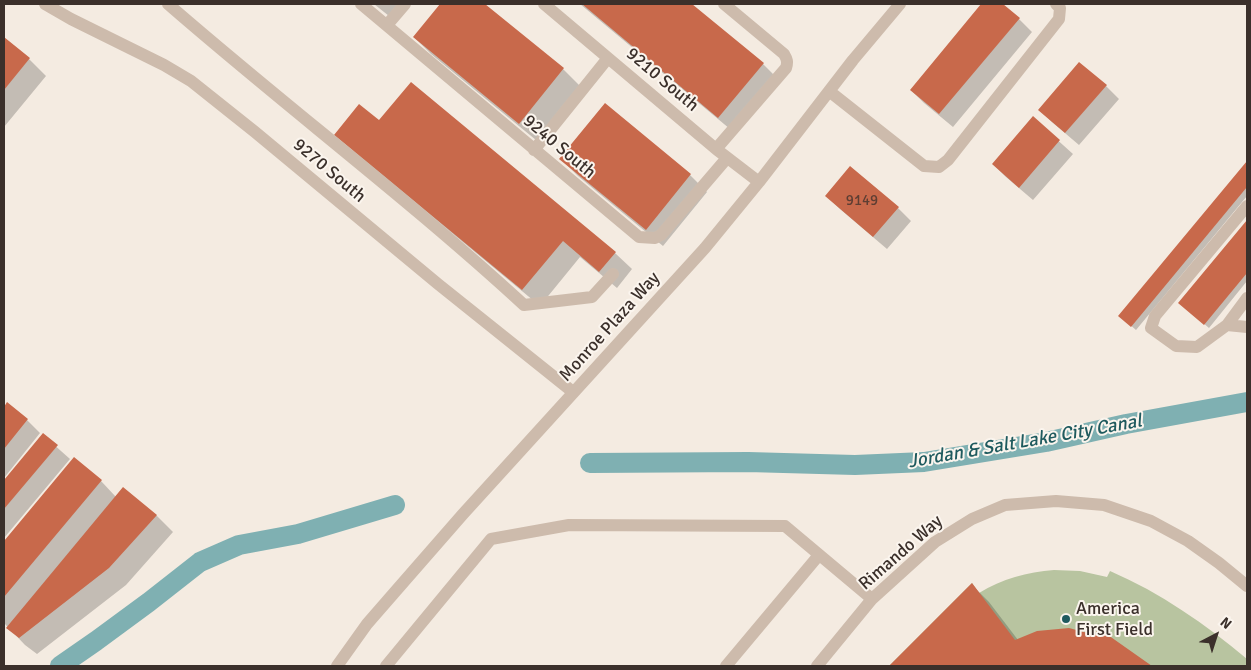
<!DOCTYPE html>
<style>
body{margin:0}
#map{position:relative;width:1251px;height:670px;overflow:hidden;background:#f4ebe1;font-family:Signika,sans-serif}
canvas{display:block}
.frame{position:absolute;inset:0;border:5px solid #3b302b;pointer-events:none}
.north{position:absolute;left:1191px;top:610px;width:50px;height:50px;-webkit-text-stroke:4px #fbf5ee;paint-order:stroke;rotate:40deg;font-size:14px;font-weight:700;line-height:20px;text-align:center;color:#3b302b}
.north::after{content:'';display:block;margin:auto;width:18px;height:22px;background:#3b302b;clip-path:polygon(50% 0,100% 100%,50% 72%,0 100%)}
</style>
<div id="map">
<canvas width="1251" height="670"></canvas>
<div class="frame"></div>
<div class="north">N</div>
</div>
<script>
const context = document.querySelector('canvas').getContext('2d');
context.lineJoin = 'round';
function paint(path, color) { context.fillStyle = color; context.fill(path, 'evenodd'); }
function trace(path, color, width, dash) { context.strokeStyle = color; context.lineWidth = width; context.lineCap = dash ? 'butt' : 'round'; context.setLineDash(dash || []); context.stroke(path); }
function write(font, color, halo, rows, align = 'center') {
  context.font = font + ' Signika,sans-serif'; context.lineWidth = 4; context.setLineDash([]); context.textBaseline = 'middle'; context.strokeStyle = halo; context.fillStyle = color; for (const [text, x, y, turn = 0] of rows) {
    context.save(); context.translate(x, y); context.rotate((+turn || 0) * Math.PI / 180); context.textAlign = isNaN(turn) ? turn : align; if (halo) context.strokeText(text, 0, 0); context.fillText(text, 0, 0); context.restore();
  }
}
const green = new Path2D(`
 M1054,570l26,1 27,6 3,-6c51,22 95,53 137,88v7h-358l83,-83 7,10c23,-14 48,-21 75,-23z`);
const shadow = new Path2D(`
 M374,4h26l-11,12z
 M442,4h41l80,65 17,17 -44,54 -105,-86 -17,-17z
 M580,4h110l73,60 17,17 -44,53z
 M983,4h18l18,15 13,13 -79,95 -29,-24 -13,-13z
 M4,38l25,21 17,17 -42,51z
 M1106,86l13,13 -40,46 -27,-23 -13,-13z
 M605,105l85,70 17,17 -44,54 -85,-70 -17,-17z
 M1033,118l40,36 -40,46 -27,-23 -13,-13z
 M379,122l236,131 17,16 -15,19 -37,-31 -40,49 -187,-155z
 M1247,163v33l-111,134 -16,-14z
 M827,196l71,12 13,13 -24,28 -47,-40z
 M1247,222v59l-38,47 -29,-25z
 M7,404l20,16 13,13 -36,45v-69z
 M43,435l27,24 -66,79v-56z
 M74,459l27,22 15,16 7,-9 34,28 16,16 -47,53 -89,69 -12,-9 -21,-22v-80z
 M972,585l17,17 29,38 78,-4 2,-6 52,36h-259z`);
const canal = new Path2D(`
 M590,463l158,-1 107,3 69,-3 122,-20 80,-18 121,-22
 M60,666l36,-25 53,-39 51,-40 39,-17 59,-11 97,-29`);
const building = new Path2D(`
 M440,4h45l79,64 -45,56 -106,-87z
 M582,4h110l72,59 -46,55z
 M981,4h22l17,14 -81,96 -29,-24z
 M4,37l26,21 -26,32z
 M1079,62l28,23 -42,48 -27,-23z
 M411,82l205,170 -17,20 -36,-31 -41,49 -188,-155 25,-31 20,16z
 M605,103l86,71 -45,56 -87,-71z
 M1033,116l27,24 -41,48 -27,-24z
 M1247,161v26l-116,140 -13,-11z
 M850,166l49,41 -26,30 -48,-41z
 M1247,220v53l-43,52 -26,-22z
 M7,402l21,17 -24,30v-42z
 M43,433l15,12 -54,64v-29z
 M74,457l28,23 -98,117v-56z
 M123,487l34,28 -48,53 -90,70 -13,-10z
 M972,583l43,57 22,-9 32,-3 26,7 3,-7 54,38h-263z`);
const minor = new Path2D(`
 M45,4l26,15 93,46 27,16 64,51 183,152 135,108
 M168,4c117,102 242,196 356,301l68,-8 21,-23
 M361,4l278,233 16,1 6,-3 66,-77
 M544,4l172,145 43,33
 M387,25l18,-21
 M829,91l95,75 15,1 9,-7 111,-141 1,-11 -4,-4
 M716,149l70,-81c2,-6 1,-9 -2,-14l-60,-50
 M534,150l74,-92
 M1247,206l-92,110 -4,12 25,18 21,1 30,-22 20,-27
 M1227,325l20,2
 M337,666l30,-42 27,-31 69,-79 242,-266 54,-66 94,-122 47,-56
 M386,666l105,-127 78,-14 216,1 87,73
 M726,666l93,-111
 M817,666l55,-67 63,-57 37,-23 33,-14 51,-4 48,4 47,16 37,20 31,22 28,23`);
const markers = [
 [1066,619,5,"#1f5a5e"]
];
const numberNames = [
 ["9149",862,201]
];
const streetNames = [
 ["9210 South",662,80,40],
 ["9240 South",559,147,40],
 ["9270 South",329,171,40],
 ["Monroe Plaza Way",610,327,-48],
 ["Rimando Way",901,553,-41]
];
const poiNames = [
 ["America",1076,609],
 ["First Field",1076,630]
];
const waterNames = [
 ["Jordan & Salt Lake City Canal",1025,442,-10]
];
paint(green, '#b8c4a0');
paint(shadow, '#0003');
trace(canal, '#7fb0b2', 20);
paint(building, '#c8694b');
trace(minor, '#cdbbac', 12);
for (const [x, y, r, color] of markers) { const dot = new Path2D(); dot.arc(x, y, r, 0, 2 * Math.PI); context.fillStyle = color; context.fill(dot); trace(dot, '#fbf5ee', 2); }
write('15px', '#5e3e33', null, numberNames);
write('18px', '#3b302b', '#fbf5ee', streetNames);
write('18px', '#3b302b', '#fbf5ee', poiNames, 'left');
write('italic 19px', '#1f5a5e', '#fbf5ee', waterNames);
</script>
